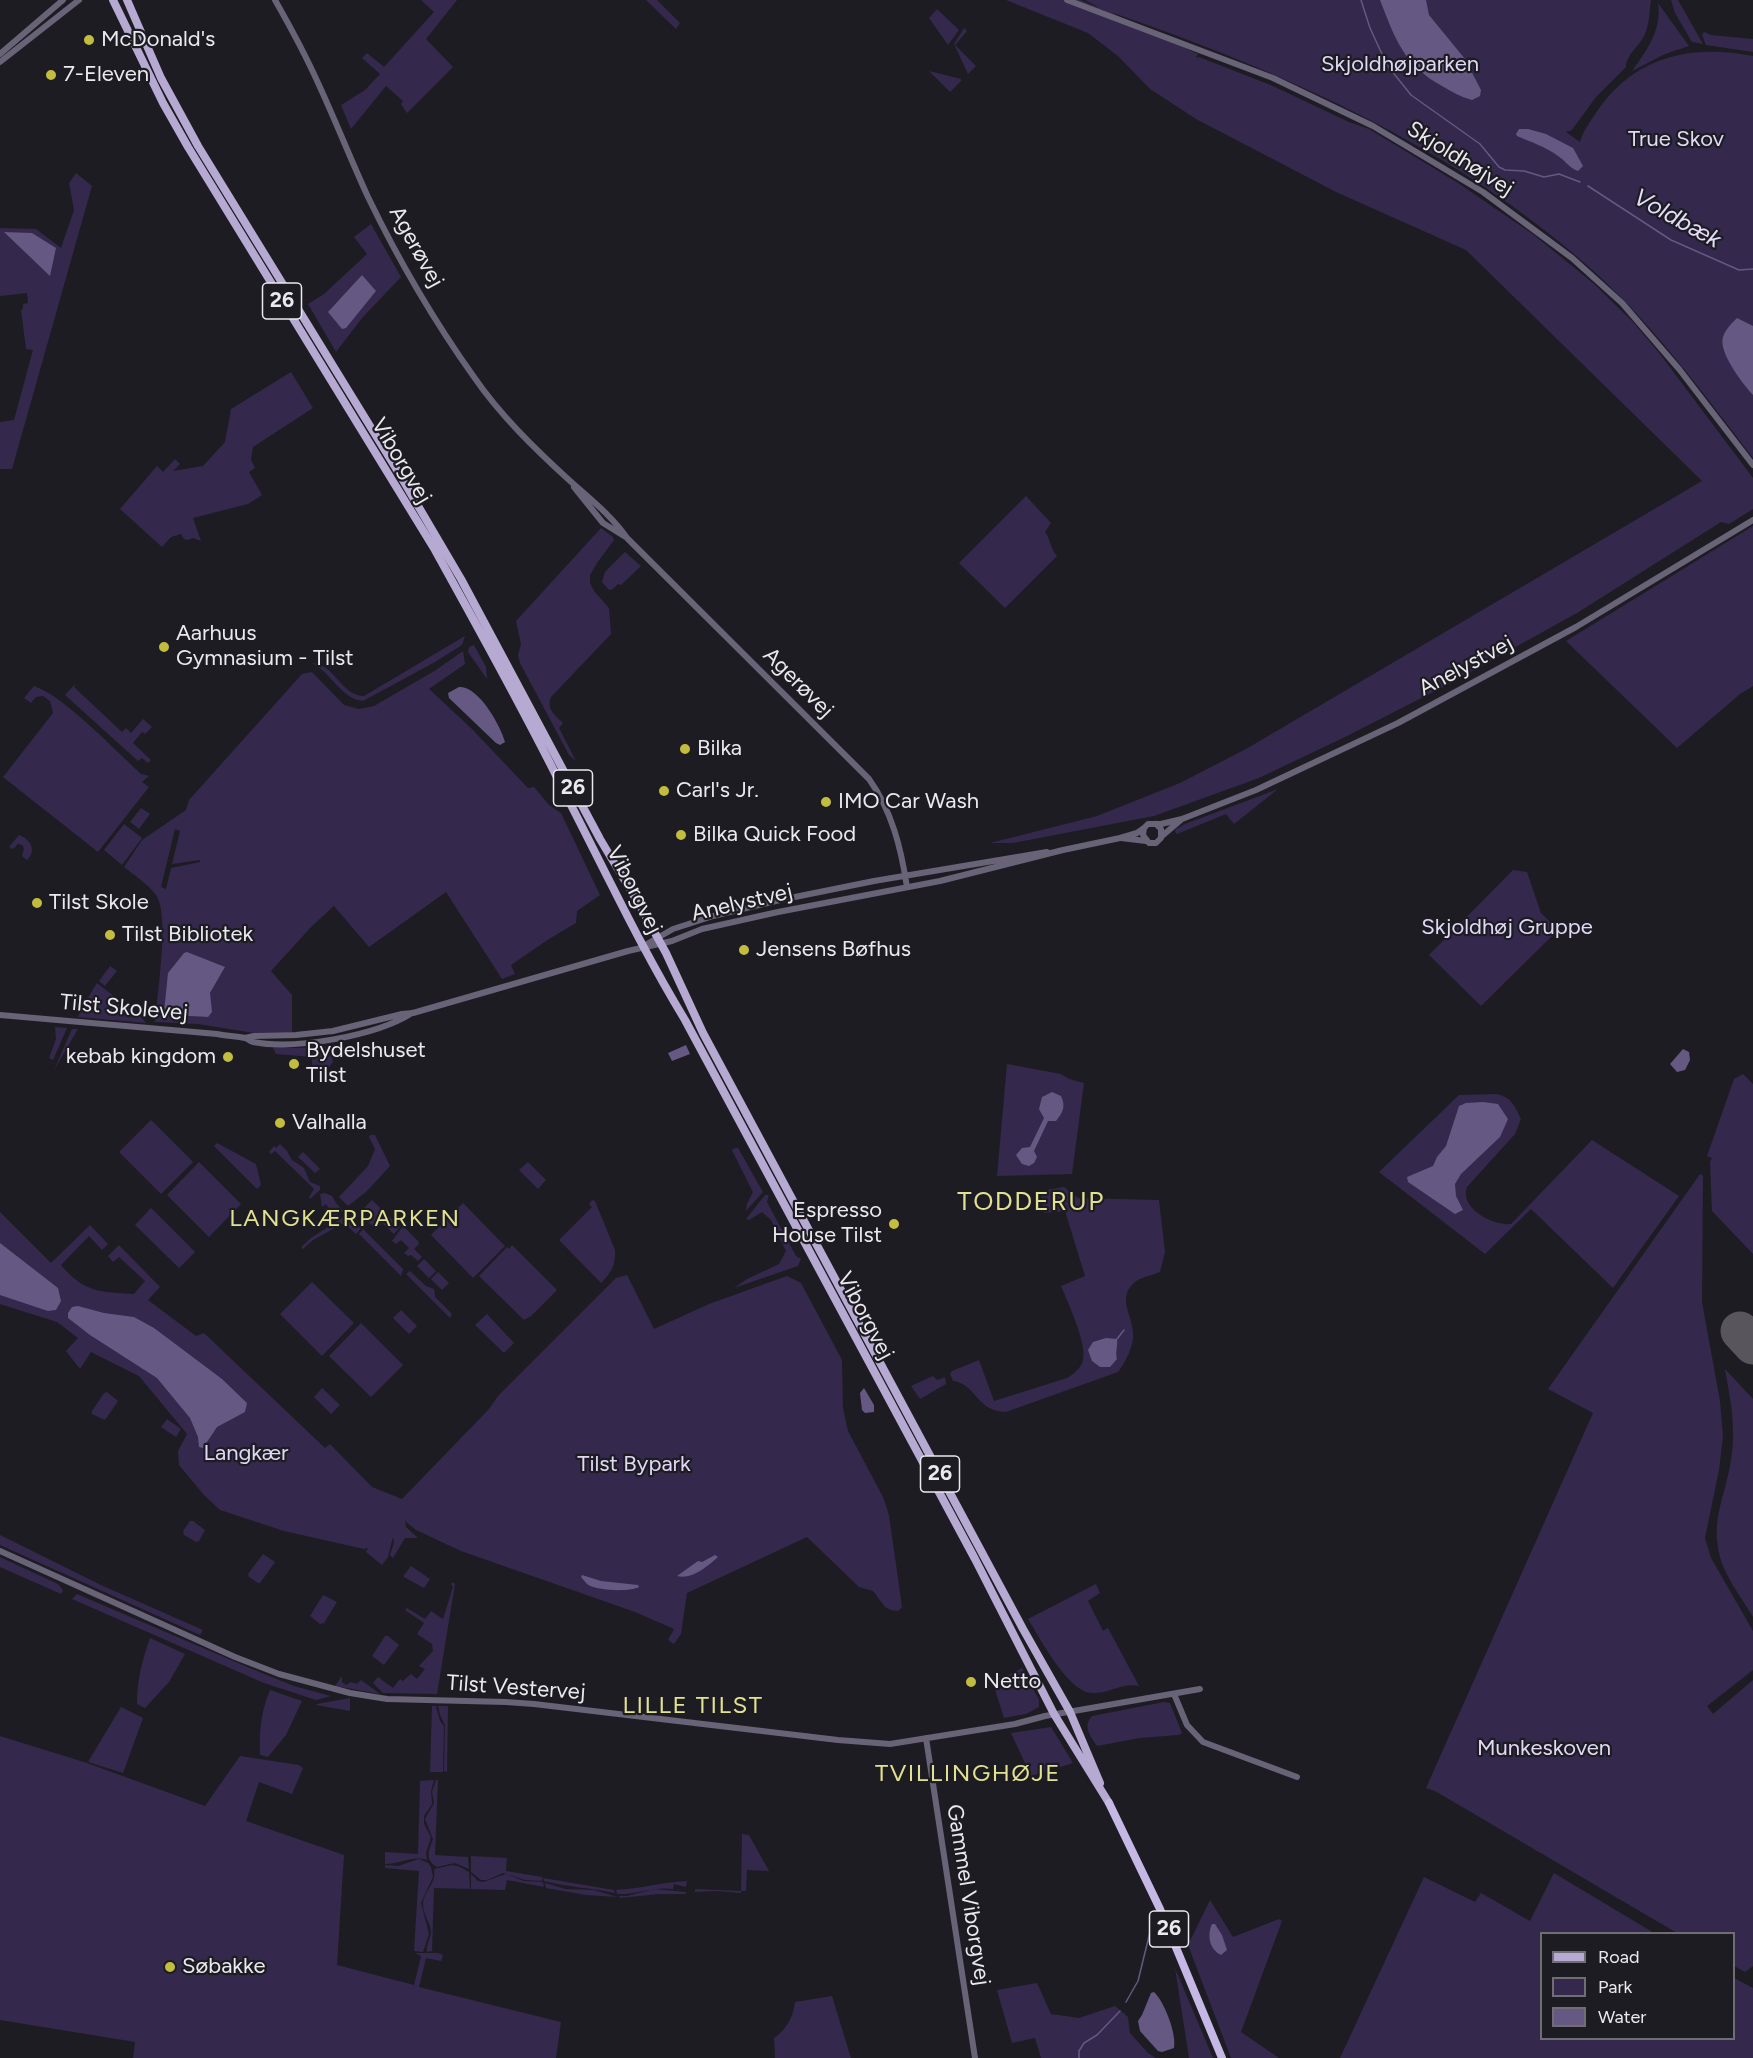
<!DOCTYPE html>
<meta charset="utf-8">
<style>
body{margin:0}
#map{position:relative;width:1753px;height:2058px;overflow:hidden;background:#1e1c23;font-family:Figtree,sans-serif}
canvas{display:block}
.legend{position:absolute;left:1540px;top:1932px;width:195px;height:108px;box-sizing:border-box;background:#1e1c23;border:2px solid #706e74;margin:0;padding:8px 10px;list-style:none;font-size:18px;color:#eae9ed}
.legend li{display:flex;align-items:center;gap:12px;height:30px}
.legend b{width:30px;border:2px solid #706e74}
</style>
<div id="map">
<canvas width="1753" height="2058"></canvas>
<ul class="legend">
<li><b style="height:8px;background:#b6aad3"></b>Road</li>
<li><b style="height:16px;background:#34284c"></b>Park</li>
<li><b style="height:16px;background:#655883"></b>Water</li>
</ul>
</div>
<script>
const context = document.querySelector('canvas').getContext('2d');
context.lineJoin = 'round';
function paint(path, color) { context.fillStyle = color; context.fill(path, 'evenodd'); }
function trace(path, color, width, dash) { context.strokeStyle = color; context.lineWidth = width; context.lineCap = dash ? 'butt' : 'round'; context.setLineDash(dash || []); context.stroke(path); }
function write(font, color, halo, rows, align = 'center') {
  context.font = font + ' Figtree,sans-serif'; context.lineWidth = 4.5; context.setLineDash([]); context.textBaseline = 'middle'; context.strokeStyle = halo; context.fillStyle = color; for (const [text, x, y, turn = 0] of rows) {
    context.save(); context.translate(x, y); context.rotate((+turn || 0) * Math.PI / 180); context.textAlign = isNaN(turn) ? turn : align; if (halo) context.strokeText(text, 0, 0); context.fillText(text, 0, 0); context.restore();
  }
}
const green = new Path2D(`
 M421,0h36l-31,39 27,28 -46,46 -6,-9 2,-3 -17,-15 -35,43 -10,-24 24,-15 15,-16 -18,-16 5,-5 17,14 50,-55z
 M646,0h11l23,23 -4,6z
 M1006,0h74l20,8 -15,-8h566c-2,12 -1,22 -6,34 -5,12 -18,19 -19,33l-30,30 -24,33 -6,2 14,10c3,-12 11,-21 18,-32 37,-54 94,-66 155,-54v402c-49,-64 -96,-128 -155,-183 -137,-125 -315,-204 -488,-263l88,42 -2,4 3,-1 74,29 76,36 20,7 89,54 76,52 59,48 40,39 27,32 93,124v31l-24,15 -8,-2 -144,91 -130,72 -102,52 -86,41 -105,38 -141,27h-23l107,-27 83,-33 66,-34 456,-268 -236,-231 -130,-58 -140,-73 -46,-30 -32,-33 -30,-23z
 M1671,0h7l25,44 -11,-2 -17,-29z
 M1658,3l31,43 -24,8 -33,17c15,-21 30,-41 26,-68z
 M937,9l22,21 -11,15 -19,-27z
 M964,28l3,3 -12,14 21,21 -8,8 -14,-30z
 M1704,32l7,3 42,4v13l-47,-7 -4,-10z
 M929,71l32,8v2l-11,11z
 M76,173l16,13 -80,283h-12v-47l14,-2 19,-70 -7,-1 -5,-39 2,-1v-5l5,-1 -1,-10 -27,3v-68l36,1 25,19 13,-38 -5,-27z
 M371,224l30,53 -39,41 -26,34 -28,-48 16,-10 43,-40 -13,-17z
 M291,372l22,36 -60,39 -2,13 4,8 -6,4 13,23 -14,9 -55,14 8,23 -8,-3 -5,2 -4,-1 -3,-5 -10,3 -9,10 -42,-38 37,-43 6,6 12,-13 5,5 -7,7 30,-5 22,-24 6,-33z
 M1026,496l25,27 -6,9c6,8 5,16 12,24l-52,52 -46,-45z
 M1753,526v160l-13,8 -63,54 -111,-107z
 M601,528l12,9 1,3 -17,23 -7,12v8l4,8 15,17 2,26 -60,63c-5,12 4,18 12,26l-4,5 17,33 -7,-6 -49,-92 -2,-8 3,-11 -5,-23z
 M625,552l16,14 -20,19 -3,-1 -5,5 -4,1 -7,-8 3,-10z
 M465,636l-3,9 -27,17 -72,39c-22,-2 -32,-29 -51,-38 23,1 29,33 52,33z
 M474,645l12,22 1,12 -19,-27 1,-5z
 M463,651l2,13 -36,25 43,40 56,59 6,-1 15,18 12,8 39,82 -23,16 -1,12 -27,16 -38,26 4,9 -13,5 -56,-87 -77,55 -35,-41 -22,20 -41,45 21,24v37l-38,1 -56,-9 -43,-2c2,-26 15,-108 1,-127 -8,-11 -22,-20 -32,-28l18,-27 44,-30 3,-10 113,-126 10,-2 32,33 15,4 15,-3 62,-36zM175,829l5,2 -8,33 28,-4v2l-29,6 -5,21 -5,-2zM225,967l-15,26 -3,24 -39,-2z
 M76,683l-2,4 48,45 4,-4 5,5 12,-14 9,8 -7,7 -3,-2 -9,11 18,17 -3,3 -6,-5 -4,3 -73,-66z
 M34,686c30,10 82,65 107,88l8,2 -7,6 7,5 -51,65 -95,-75 50,-64 -3,-12 -7,-5 -7,1 -5,6 -7,-5z
 M1278,789l-44,35 -8,-10 -49,20 -2,-2 1,-3 9,-5z
 M141,808l9,6 -11,15 -9,-7z
 M124,824l18,14 -20,27 -18,-15z
 M19,835c12,5 18,15 8,25l-5,-4 2,-8 -2,-3 -4,-1 -5,5 -4,-2z
 M1513,870l14,2 14,41 17,17 -77,76 -52,-51z
 M110,966l7,5 -12,15 -6,-5z
 M97,983l44,34 5,6 -68,-6 9,-18z
 M55,1027l12,1 -14,32 -4,-2 7,-19z
 M72,1029h6l-24,41z
 M272,1046l22,2 36,-1 3,15 -7,9 -14,-6v-8l-36,-3z
 M1007,1064l54,10 8,5 15,4 -12,91 -75,2z
 M1743,1074l10,10v170l-41,-43 -2,-49 2,-4 -5,-2 27,-77z
 M1497,1094c14,3 18,12 24,25l-6,15 -48,53c-8,21 26,39 44,37l81,-84 87,56 -66,92 -82,-79 -46,45 -106,-82 80,-77z
 M151,1120l42,42 -32,32 -42,-42z
 M370,1135h5l15,31 -24,26 -18,14 -9,-9 29,-31 7,-17 -6,-12z
 M217,1143l39,21 5,21 -4,4 -43,-43z
 M280,1144l7,7 5,9 12,8 6,14 10,4v4l-10,9 -1,-2 5,-8 -39,-38 -4,3 -2,-2 5,-6 2,2z
 M735,1148h3l25,44 -17,19 1,-7 6,-12 -21,-42z
 M303,1152l17,17 -5,4 -17,-16z
 M199,1162l42,42 -32,33 -42,-42z
 M528,1162l18,18 -8,9 -19,-19z
 M1700,1174l3,2 -1,126 18,99 3,35 -4,34 -14,68 6,20 42,73v39l-46,36 6,8 40,-34v286l-8,6 -11,-6v-32l-57,-1 -242,-142 -9,-3 167,-375 -45,-24z
 M1064,1187l14,11 81,2 6,52 -5,20c-7,3 -19,5 -25,10 -19,16 -2,33 -2,52 1,12 -8,29 -15,38l-112,40c-31,-1 -29,-28 -53,-31l-3,-7 2,-3 27,-11 15,41 73,-23c7,-4 14,-10 16,-18 4,-17 -15,-57 -22,-74l24,-10 -20,-65 -21,2 -4,-22z
 M325,1193l7,3 4,7 7,8 -28,18 -3,-4 19,-12 -5,-9 -4,3 -2,-13z
 M765,1195h4l-2,7 29,54 5,3 -3,7 -64,22 13,-9 32,-15 7,-13 -15,-31 -9,-8 -13,8 -3,-1z
 M372,1200l28,27 -6,7 -12,-11 -6,6 -9,-8 5,-5 -8,-8z
 M592,1200l3,1 20,49c1,15 -4,23 -14,33l-42,-43 33,-33 -3,-3z
 M463,1203l42,43 -32,32 -42,-43z
 M151,1208l44,44 -16,16 -44,-43z
 M0,1212l51,51 39,-38 18,19 -6,6 -13,-14 -28,29c24,28 39,27 73,29l11,-13 -26,-24 -6,5 -5,-6 11,-11 41,42 -12,13 48,36 8,-3 121,115 5,-4 42,43 30,12 87,-90 9,-13 118,-118 11,-3 27,54 55,-25 78,-28 14,7 41,77 1,48 5,23 35,66 6,18 13,92 -4,4 -7,-1 -6,-3 -12,-16 -14,-4 -52,-50 -120,56 -6,41 -7,10 -6,-4 6,-11 -39,-17 -174,-61 -45,-21 -10,-8 -1,-6 1,11 12,11h-13l-12,20 -3,-3 4,-12 -1,-6 -5,20 -6,8 -16,-13 2,-4 -4,1 -80,-18 -64,-21 -16,-15 -25,-30 -1,-14 9,-17 -48,-58 -48,-24 -11,17 -14,-18 12,-13 -21,-16 -57,-18z
 M348,1214l13,14 -5,6 -12,-11 -31,17 -10,9 -2,-2 10,-9z
 M403,1226l15,15 1,3 -5,5 8,8 -4,4 -7,-6 -3,1 -4,-3 5,-5 -8,-8 -5,4 -4,-3z
 M363,1229l40,40 -2,7 -42,-42z
 M512,1245l45,45 -26,26 -7,4 -45,-44 28,-29 2,2z
 M424,1259l12,12 -7,7 -12,-12z
 M410,1271l16,15 8,3 1,8 17,17 -2,4 -44,-44z
 M438,1272l11,11 -7,7 -11,-11z
 M312,1282l42,41 -32,33 -42,-42z
 M401,1310l16,16 -8,8 -16,-16z
 M487,1314l27,29 -10,10 -29,-28z
 M361,1323l42,42 -32,32 -42,-41z
 M1725,1369l28,30v218c-13,-22 -32,-45 -35,-70 -5,-30 7,-53 12,-81 7,-36 1,-62 -5,-97z
 M933,1376l4,4 8,-3 1,7 -26,15 -9,-13z
 M322,1388l18,17 -9,9 -17,-17z
 M107,1392l11,9 -13,19 -13,-6v-3l12,-18z
 M167,1419l14,10 -5,8 -15,-10z
 M190,1521h3l12,9 -6,11 -3,1 -12,-7 -1,-4z
 M0,1535l103,51 100,44 -3,5 -200,-90z
 M263,1554l12,8 -15,21h-2l-9,-6 -1,-3z
 M0,1557l58,27 5,6 -2,4 -61,-27z
 M411,1566l19,13 -6,9 -20,-11v-2z
 M453,1582l2,2 -18,110 -54,-1 -10,-10 5,-6 15,11 7,-9 3,2 8,-7 6,5 8,-10 -6,-3 14,-15 -1,-7 -15,-10 7,-11 -19,-13 2,-2 18,11 6,-8 12,8 10,-32 -2,-3z
 M1096,1584l4,9 -12,8 15,30 5,-3 31,58c-16,-4 -31,8 -47,7 -24,-1 -52,-55 -64,-74z
 M77,1594l175,75 42,17 37,10 -15,4 -52,-17 -192,-84z
 M323,1595l14,7 -13,21 -4,1 -10,-8z
 M385,1636h3l11,9 -15,20 -12,-9z
 M150,1638l35,16 -16,28 -24,26 -8,-4c0,-24 5,-43 13,-66z
 M1022,1668l17,32v7l-13,7 -22,4 -11,-35z
 M342,1676v6l4,3 5,-3 6,2 4,-4 19,14 -45,-8z
 M270,1690l32,11 -16,34 -18,22 -8,-2c-1,-23 1,-44 10,-65z
 M350,1698v13l-34,-6 1,-1z
 M1164,1702l6,1 12,30 -4,2 -38,3 -43,8c-6,-9 -15,-20 -5,-30z
 M432,1706h4l4,15 4,5 -1,46h-13z
 M438,1706h10l-1,66 -3,-1 1,-46 -5,-10z
 M121,1707l22,11 -20,55 -35,-11z
 M1051,1727l22,36 -42,13 -20,-43z
 M0,1736l87,27 118,43 35,-50 59,9 4,3 -11,26 -33,-12 -13,39 98,34 -7,110 77,20 7,-29 -6,-3h23l5,2 -2,6 -15,-3 -7,29 142,35 -5,36h-423l2,-16 -135,-22z
 M434,1780l-3,11 1,13 -8,12v8l7,13 -5,16 1,7c-15,-5 -26,4 -42,4v-12l33,2 2,-73z
 M436,1780h2l-3,75 33,2 1,12 -14,-6 -18,4c-13,-8 -8,-17 -4,-28l-8,-20 9,-16 -2,-11z
 M742,1834l7,1 20,36 -22,-1 -1,21h-5v2l-25,-2 -21,1v-3l46,2z
 M471,1856l36,2 -1,13 36,6v4l-17,-1 -22,-7 -16,7h-6l-10,-8z
 M419,1859l9,4 3,4 2,10 -12,26 8,31 -6,18 -9,-1 5,-80 -34,-3v-3l13,1z
 M452,1865l6,1 11,6 1,17 -36,-1 -2,63 -5,1c-1,-7 3,-12 4,-19 0,-10 -8,-18 -8,-28 0,-14 14,-21 11,-36z
 M1554,1873l100,60 -112,1v104h192v-60l19,10v70h-413l84,-181 51,25 6,-9 49,28z
 M471,1874l7,7 5,1 23,-8 18,7 19,1 1,5 -37,-7 -2,10 -34,-1z
 M543,1878l71,12 1,3c-24,-5 -47,-6 -71,-12z
 M687,1881l-1,6 -12,-3 -1,5c-20,-3 -37,6 -56,5l-1,-4c24,-1 46,-8 71,-9z
 M545,1883l20,6 28,1 25,7 -32,-2 -40,-7z
 M654,1889l32,3v2h-27l-39,4 -1,-2h8z
 M1210,1900l23,37 46,-18 3,2 -41,111 38,26h-48l-43,-113z
 M1175,1968l38,90h-24z
 M1037,1983l14,31 28,4 36,-12 13,11 2,16 18,20 8,5h-115l-6,-20 -23,5 -15,-53z
 M832,1996l19,62h-76l-1,-20c13,-9 19,-21 21,-36z`);
const water = new Path2D(`
 M1380,0h46l3,15 36,44 16,31 -1,6 -8,4c-11,-3 -20,-8 -30,-14 -38,-21 -47,-47 -62,-86z
 M1519,129h9l18,5 27,14 10,18 -5,5c-9,-3 -12,-10 -20,-15 -12,-9 -27,-14 -41,-20l-1,-2z
 M4,232l28,1 24,15 -6,28z
 M362,275l14,16 -30,37 -4,1 -14,-17z
 M1737,318l16,8v69c-10,-11 -35,-43 -30,-58 2,-7 9,-14 14,-19z
 M459,687c19,-2 42,39 46,55l-5,3 -4,-2 -47,-45 -1,-5z
 M187,952l38,15 -15,26 2,19 -4,5 -41,-2 -3,-3 4,-39 16,-20z
 M686,1045l4,9 -18,7 -4,-8z
 M1683,1049l6,3 1,8 -5,10 -8,2 -7,-8z
 M1052,1092l9,4c5,11 2,16 -5,25h-8l-14,30 3,6 -3,6 -5,3 -7,-2 -6,-9 6,-7 8,-1 14,-29 -5,-9 3,-12z
 M1483,1102l15,2 10,15 -8,18 -39,37 -6,10 1,12 7,14 -8,4 -47,-32 -1,-5 26,-11 4,-9 9,-11 13,-40 7,-3z
 M0,1243l58,45 3,13 -5,9 -8,1 -48,-16z
 M78,1306l26,7 30,4 20,11 68,51 25,24 -2,9 -28,15 -14,21 -4,-1 -1,-10 -8,-19 -33,-40 -67,-43 -22,-17v-5l4,-6z
 M1106,1338l11,1c1,7 -2,13 0,20l-7,8h-10l-8,-6 -4,-11 5,-8z
 M864,1388l10,17v7l-9,1 -3,-3 -2,-17z
 M715,1555l3,2c-11,10 -27,23 -41,19l21,-15 4,1z
 M582,1575l19,6 37,4 1,2c-9,5 -43,4 -52,-3 -2,-2 -4,-5 -6,-7z
 M1212,1924h3l7,11 5,15 -6,5c-12,-6 -14,-20 -9,-31z
 M1154,1992c10,9 23,42 20,56l-12,4 -4,-1 -18,-20 -2,-10 4,-6 9,-22z`);
const stream = new Path2D(`
 M1361,0l9,28 17,37 24,30 69,49 19,23 6,3 19,1 20,6 15,-3 21,8
 M1588,186l83,54 68,30 14,-1
 M1117,1339l7,-9
 M1126,2002l12,-21 13,-53
 M1079,2058v-7l5,-8 13,-8 23,-24`);
const runway = new Path2D(`
 M1740,1331l13,14`);
const tertiary = new Path2D(`
 M275,0c16,28 31,56 44,85 17,37 32,75 49,112 30,62 66,124 106,180 26,38 61,72 95,103 21,19 42,35 58,58l242,241c23,32 32,69 38,108
 M1067,0l206,78 100,48 110,66 89,66 50,45 57,66 74,96
 M0,54l63,-54
 M0,62l79,-62
 M574,487l29,36 21,13
 M1156,824l5,5v9l-5,5h-7l-6,-8 1,-7 4,-4h13l21,-5 74,-29 142,-67 178,-96 177,-107
 M1162,836l20,-17
 M1121,838l25,3
 M647,944l26,-15 40,-13 67,-16 94,-19 173,-29
 M0,1015l217,19c9,2 19,2 28,4 5,2 3,2 8,4 42,8 123,-6 159,-29
 M245,1038l9,-2 42,-1 37,-4 69,-17 11,-1 215,-62 44,-10 30,-12 76,-17 162,-31 123,-31 57,-12 17,-5 7,-5
 M0,1551l235,106 44,17 71,19 37,6 119,3 28,2 304,36 52,4 125,-20 30,-8 155,-27
 M1174,1694l13,31 16,17 94,35
 M926,1738l49,320`);
const primary = new Path2D(`
 M113,0l50,103 25,44 247,403c47,85 94,170 137,257 37,72 71,144 113,213l290,539 79,155 55,89
 M127,0l34,78 37,68 199,324 64,109 139,260 40,67 26,47 37,80 320,596 47,83 30,71`);
const trunk = new Path2D(`
 M1109,1803l51,106 62,149`);
const markers = [
 [89,40,6,"#c2bd3f"],
 [51,75,6,"#c2bd3f"],
 [164,647,6,"#c2bd3f"],
 [685,749,6,"#c2bd3f"],
 [664,791,6,"#c2bd3f"],
 [826,802,6,"#c2bd3f"],
 [681,835,6,"#c2bd3f"],
 [37,903,6,"#c2bd3f"],
 [110,935,6,"#c2bd3f"],
 [744,950,6,"#c2bd3f"],
 [228,1057,6,"#c2bd3f"],
 [294,1064,6,"#c2bd3f"],
 [280,1123,6,"#c2bd3f"],
 [894,1224,6,"#c2bd3f"],
 [971,1682,6,"#c2bd3f"],
 [170,1967,6,"#c2bd3f"]
];
const shields = [
 [282,301,39],
 [573,788,39],
 [940,1474,39],
 [1169,1929,39]
];
const shieldNames = [
 ["26",282,301],
 ["26",573,788],
 ["26",940,1474],
 ["26",1169,1929]
];
const poiNames = [
 ["McDonald's",101,40],
 ["7-Eleven",63,75],
 ["Aarhuus",176,634],
 ["Gymnasium - Tilst",176,659],
 ["Bilka",697,749],
 ["Carl's Jr.",676,791],
 ["IMO Car Wash",838,802],
 ["Bilka Quick Food",693,835],
 ["Tilst Skole",49,903],
 ["Tilst Bibliotek",122,935],
 ["Jensens Bøfhus",756,950],
 ["Bydelshuset",306,1051],
 ["Tilst",306,1076],
 ["kebab kingdom",216,1057,"right"],
 ["Valhalla",292,1123],
 ["Espresso",882,1211,"right"],
 ["House Tilst",882,1236,"right"],
 ["Netto",983,1682],
 ["Søbakke",182,1967]
];
const parkNames = [
 ["Skjoldhøjparken",1400,65],
 ["True Skov",1676,140],
 ["Skjoldhøj Gruppe",1507,928],
 ["Langkær",246,1454],
 ["Tilst Bypark",634,1465],
 ["Munkeskoven",1544,1749]
];
const streetNames = [
 ["Skjoldhøjvej",1460,159,32],
 ["Agerøvej",416,247,61],
 ["Viborgvej",401,461,59],
 ["Anelystvej",1466,666,-28],
 ["Agerøvej",798,683,45],
 ["Viborgvej",634,890,63],
 ["Anelystvej",742,903,-13],
 ["Tilst Skolevej",124,1008,5],
 ["Viborgvej",865,1316,62],
 ["Tilst Vestervej",516,1688,4],
 ["Gammel Viborgvej",968,1895,81]
];
const waterNames = [
 ["Voldbæk",1677,219,29]
];
const neighbourhoodNames = [
 ["LANGKÆRPARKEN",345,1219],
 ["LILLE TILST",693,1706],
 ["TVILLINGHØJE",968,1774]
];
const quarterNames = [
 ["TODDERUP",1031,1202]
];
paint(green, '#34284c');
paint(water, '#655883');
trace(stream, '#655883', 1.5);
trace(runway, '#58565c', 39);
trace(tertiary, '#696377', 6);
trace(primary, '#b6aad3', 8);
trace(trunk, '#c5b8e5', 8);
for (const [x, y, r, color] of markers) { const dot = new Path2D(); dot.arc(x, y, r, 0, 2 * Math.PI); context.fillStyle = color; context.fill(dot); trace(dot, '#1e1c23', 2); }
for (const [x, y, w] of shields) { const box = new Path2D(); box.roundRect(x - w / 2, y - 18, w, 36, 4.5); context.fillStyle = '#1e1c23'; context.fill(box); trace(box, '#eae9ed', 1.5); }
write('bold 21px', '#eae9ed', null, shieldNames);
write('22px', '#eae9ed', '#1e1c23', poiNames, 'left');
write('22px', '#e0d8f4', '#1e1c23', parkNames);
write('22px', '#eae9ed', '#1e1c23', streetNames);
write('italic 24px', '#e4dcf8', '#1e1c23', waterNames);
context.letterSpacing = '1.5px';
write('24px', '#e2e192', '#1e1c23', neighbourhoodNames);
context.letterSpacing = '0px';
context.letterSpacing = '1.5px';
write('26px', '#e2e192', '#1e1c23', quarterNames);
context.letterSpacing = '0px';
</script>
